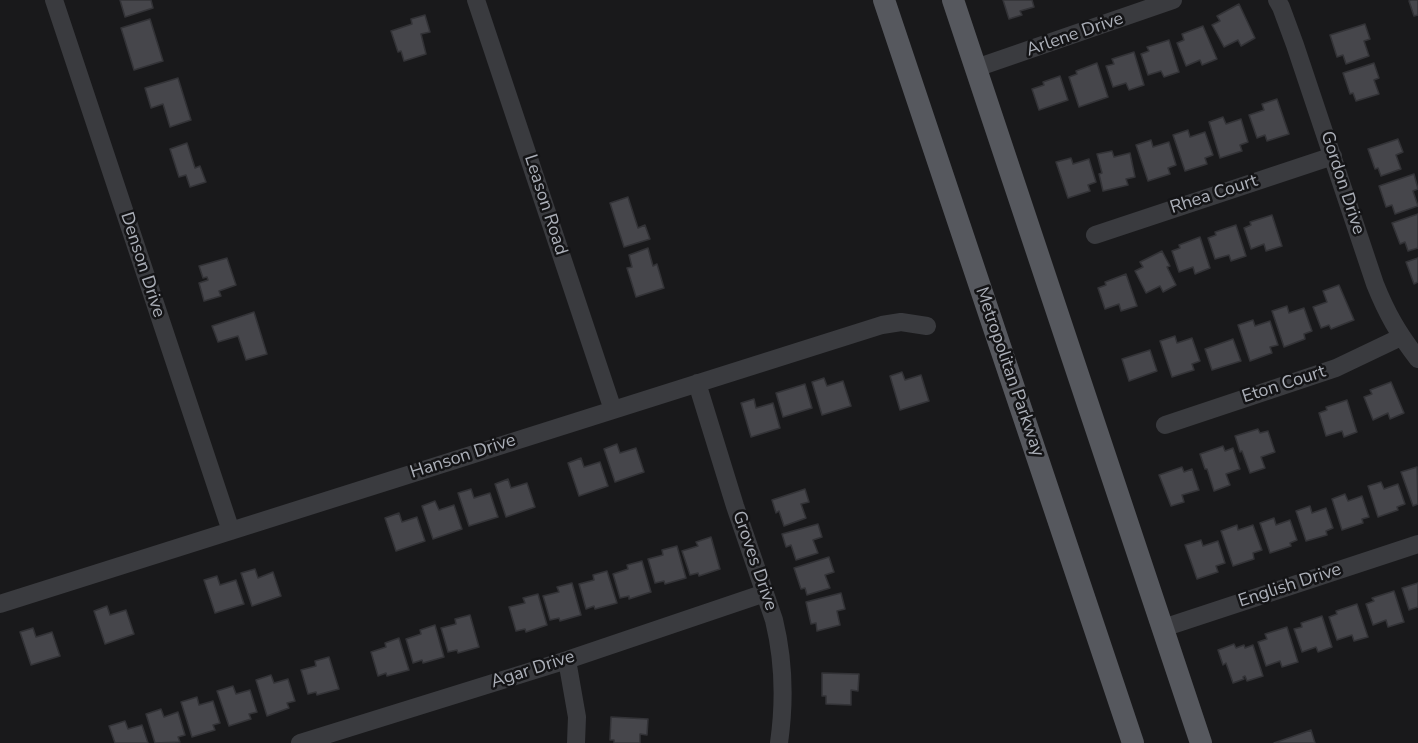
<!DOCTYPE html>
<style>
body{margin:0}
canvas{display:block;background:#19191b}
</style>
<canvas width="1418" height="743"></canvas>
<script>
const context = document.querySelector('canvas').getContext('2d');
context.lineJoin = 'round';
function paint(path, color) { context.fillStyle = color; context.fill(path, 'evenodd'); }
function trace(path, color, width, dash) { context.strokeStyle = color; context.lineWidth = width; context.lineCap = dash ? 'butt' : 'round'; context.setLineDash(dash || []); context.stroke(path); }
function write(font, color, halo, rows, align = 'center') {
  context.font = font + ' "Nunito Sans",sans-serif'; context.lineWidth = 5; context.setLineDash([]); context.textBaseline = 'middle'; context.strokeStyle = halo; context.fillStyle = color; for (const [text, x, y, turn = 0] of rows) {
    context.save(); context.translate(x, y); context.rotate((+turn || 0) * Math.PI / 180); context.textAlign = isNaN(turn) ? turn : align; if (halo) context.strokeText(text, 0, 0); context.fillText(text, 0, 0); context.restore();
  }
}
const building = new Path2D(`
 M120,0h31l2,8 -28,9z
 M1003,0h29l2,7 -14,4 2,4 -13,4z
 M1411,0h7v15l-4,1 -5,-15z
 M1239,4l16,34 -14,8 -3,-6 -14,7 -12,-22 8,-4 -3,-5z
 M425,15l5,17 -9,2 5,20 -22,7 -3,-10 -3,1 -7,-21 21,-7 -1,-5z
 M150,19l13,42 -29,9 -13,-42z
 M1365,24l5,15 -6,2 5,15 -23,8 -3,-9 -6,2 -7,-22z
 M1203,26l14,33 -15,6 -2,-5 -14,6 -9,-23 7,-3 -2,-6z
 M1169,40l10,32 -15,5 -3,-6 -13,4 -7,-21 8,-3 -2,-4z
 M1134,52l10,33 -15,5 -3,-7 -13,4 -7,-21 8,-2 -2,-5z
 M1097,63l11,34 -29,10 -10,-30 8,-3 -1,-3z
 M1374,63l5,15 -5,2 5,14 -23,7 -3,-8 -3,1 -7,-21z
 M1060,76l8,24 -29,10 -7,-21 12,-4 -1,-3z
 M178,78l13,42 -21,7 -7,-23 -12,4 -6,-20z
 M1277,99l12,35 -22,7 -2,-6 -8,3 -8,-23 15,-5 -2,-6z
 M1223,117l3,7 15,-5 7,23 -8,3 2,6 -22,7 -11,-36z
 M1188,130l2,7 15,-5 8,23 -8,3 2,6 -22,7 -12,-36z
 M1398,139l5,13 -7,3 5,14 -20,7 -3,-8 -3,1 -7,-20z
 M1151,140l2,7 16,-5 7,23 -8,3 2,6 -22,7 -12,-36z
 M187,143l8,25 5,-2 6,16 -16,5 -4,-12 -7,2 -9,-28z
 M1112,151l2,6 16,-4 5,24 -9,2 2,6 -25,6 -4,-17 3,-1 -5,-19z
 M1071,158l2,6 16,-5 7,23 -8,3 2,6 -22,7 -12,-36z
 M1414,174l4,15 -5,2 5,15 -23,8 -3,-9 -6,2 -7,-21z
 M628,197l10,31 7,-3 5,14 -26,8 -14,-44z
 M1418,214v34l-10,3 -3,-9 -5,2 -8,-21z
 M1272,215l10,31 -16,5 -2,-7 -13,5 -7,-21 7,-3 -1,-3z
 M1236,225l10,31 -15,5 -2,-6 -14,4 -7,-21 8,-3 -1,-3z
 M1200,237l10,31 -15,6 -2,-7 -14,5 -7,-21 8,-3 -1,-3z
 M648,248l5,18 4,-2 7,24 -28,9 -9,-29 5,-1 -3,-12z
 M1162,251l8,15 -3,1 9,18 -13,7 -3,-6 -14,7 -11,-22 8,-4 -3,-5z
 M227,258l9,27 -17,6 2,5 -17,5 -5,-18 9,-3 -1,-3 -4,1 -4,-12z
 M1418,258v24l-4,2 -8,-22z
 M1126,274l11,32 -16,5 -2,-7 -14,5 -7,-21 8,-3 -1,-3z
 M1339,285l15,35 -23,9 -2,-4 -8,3 -8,-21 14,-5 -4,-11z
 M1287,306l2,7 15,-5 8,23 -8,3 1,5 -21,8 -12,-36z
 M254,312l13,42 -21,6 -8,-24 -20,6 -6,-16z
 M1253,320l2,6 15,-5 8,24 -8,2 2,6 -22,8 -12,-36z
 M1175,336l2,7 15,-5 8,23 -8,3 2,6 -22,7 -12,-36z
 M1233,339l8,22 -29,9 -7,-21z
 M1150,350l7,21 -28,10 -7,-22z
 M902,372l3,8 16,-5 8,26 -29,9 -10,-34z
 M824,378l3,8 16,-5 8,25 -29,9 -10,-33z
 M1391,382l13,31 -14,6 -2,-6 -15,7 -9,-23 8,-3 -2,-4z
 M805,384l7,24 -29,9 -7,-24z
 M754,399l2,9 17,-5 7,25 -29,9 -10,-34z
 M1347,400l10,32 -13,5 -2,-6 -16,5 -7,-23 8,-3 -1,-3z
 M1258,429l2,4 8,-2 7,21 -14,5 4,11 -15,5 -8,-22 -2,1 -5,-16z
 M617,444l3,9 16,-5 8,24 -29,10 -11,-33z
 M1223,446l2,5 8,-3 7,21 -14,5 4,11 -16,6 -7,-22h-2l-5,-15z
 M581,458l3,9 16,-5 8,24 -29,10 -11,-33z
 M1182,467l2,5 8,-3 7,21 -17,5 2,7 -13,4 -12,-31z
 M1417,467l1,37 -5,2 -12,-34z
 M508,479l3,9 16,-5 8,24 -29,10 -11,-33z
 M1381,482l3,7 14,-5 7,20 -8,3 1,3 -20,7 -10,-31z
 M471,489l3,9 16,-5 8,24 -29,9 -11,-33z
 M805,489l4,13 -8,2 5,14 -22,8 -5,-15 -3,2 -4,-13z
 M1345,494l3,7 14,-5 7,21 -7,2 1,4 -21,7 -10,-31z
 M435,501l4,9 15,-5 8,24 -29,10 -11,-33z
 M1310,506l2,7 14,-5 7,20 -7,3 1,4 -21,6 -10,-30z
 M399,513l3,9 15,-5 8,24 -29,10 -11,-33z
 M1274,518l2,7 14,-5 7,20 -7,3 1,3 -21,7 -10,-30z
 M818,524l4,13 -9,3 5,13 -22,7 -5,-15 -5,2 -4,-13z
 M1237,525l1,5 15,-5 9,25 -9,3 1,6 -21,7 -12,-35z
 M711,537l9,32 -21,7 -1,-3 -8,2 -8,-24 16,-5 -2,-4z
 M1201,540l2,6 15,-5 7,22 -9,3 2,6 -21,7 -12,-34z
 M677,546l9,32 -21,6 -1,-3 -9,2 -7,-24 15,-4 -1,-5z
 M829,557l5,15 -9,3 5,13 -23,7 -2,-7 -4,1 -7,-21z
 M642,561l9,31 -22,7v-3l-9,2 -7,-24 15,-5 -1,-4z
 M255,569l3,9 15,-6 8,24 -29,10 -11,-33z
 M607,571l10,32 -22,6 -1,-3 -8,3 -7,-25 15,-4 -1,-5z
 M217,576l3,9 16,-5 8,24 -29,9 -11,-33z
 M572,583l9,32 -21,6 -1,-3 -9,2 -7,-24 16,-4 -2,-5z
 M1418,583v24l-9,3 -7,-22z
 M1394,591l10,31 -16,5 -2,-7 -13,5 -7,-21 8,-3 -2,-3z
 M841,593l4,16 -8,2 3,14 -23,6 -1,-8 -5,1 -5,-22z
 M538,594l9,31 -21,7 -1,-3 -9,2 -7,-24 16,-4 -2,-5z
 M1357,604l11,33 -14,4 -2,-6 -15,5 -8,-23 8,-3 -1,-3z
 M107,606l3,9 16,-5 8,24 -29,10 -11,-33z
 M470,615l9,32 -21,6 -1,-3 -9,2 -7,-24 15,-4 -1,-5z
 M1322,616l10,31 -14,5 -2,-5 -14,5 -8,-23 8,-2 -1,-4z
 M435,625l9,32 -21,6 -1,-3 -9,3 -7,-24 15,-5 -1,-4z
 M1287,627l11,35 -16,5 -2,-6 -14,5 -8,-24 9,-3 -2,-5z
 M33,628l3,9 16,-5 8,24 -29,9 -11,-33z
 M399,638l10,32 -22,6 -1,-3 -8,3 -7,-24 15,-5 -1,-4z
 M1234,644l2,4 8,-3 1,3 8,-3 10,31 -16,5 -2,-5 -2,1 1,2 -11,4 -7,-20 -3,2 -5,-15z
 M329,657l10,32 -22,6 -1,-3 -8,2 -7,-24 15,-4 -1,-5z
 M822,673l37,1 -1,17 -7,-1v15l-25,-1v-8h-4z
 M271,675l3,8 14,-4 7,22 -8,2 2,5 -22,8 -11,-36z
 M233,686l3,8 14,-4 7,22 -8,2 2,5 -22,7 -12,-35z
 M197,697l2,8 14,-4 7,22 -7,2 2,5 -23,7 -11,-35z
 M161,709l3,8 14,-5 7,23 -7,2 2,5 -25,1 -9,-29z
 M611,717l37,2 -1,16 -7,-1v9h-26v-3h-4z
 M125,721l3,8 14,-4 6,18h-33l-6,-17z
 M1311,730l4,13h-41z`);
const minor = new Path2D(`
 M54,0l177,531
 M476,0l137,410
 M1277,0l4,7 14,38 80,239c12,30 23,49 43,75
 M976,68l197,-68
 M1095,235l238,-79
 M697,383l38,123 39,114c10,41 11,81 5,123
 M1165,425l171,-57 65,-31
 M0,604l882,-279 19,-3 26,4
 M1163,628l255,-84
 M567,660l10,57 -1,26
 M300,743l267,-83 198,-67`);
const major = new Path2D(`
 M884,0l249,743
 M953,0l248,743`);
const streetNames = [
 ["Arlene Drive",1075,35,-19],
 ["Gordon Drive",1342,183,72],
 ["Rhea Court",1214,195,-18],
 ["Leason Road",545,205,72],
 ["Denson Drive",142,265,72],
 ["Metropolitan Parkway",1009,372,71],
 ["Eton Court",1284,385,-18],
 ["Hanson Drive",463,457,-18],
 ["Groves Drive",754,561,71],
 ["English Drive",1290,586,-18],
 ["Agar Drive",533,670,-18]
];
paint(building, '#46464b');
trace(building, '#333337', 1.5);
trace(minor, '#3a3b3f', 18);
trace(major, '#56585e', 22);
write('18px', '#acb0b9', '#141416', streetNames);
</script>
